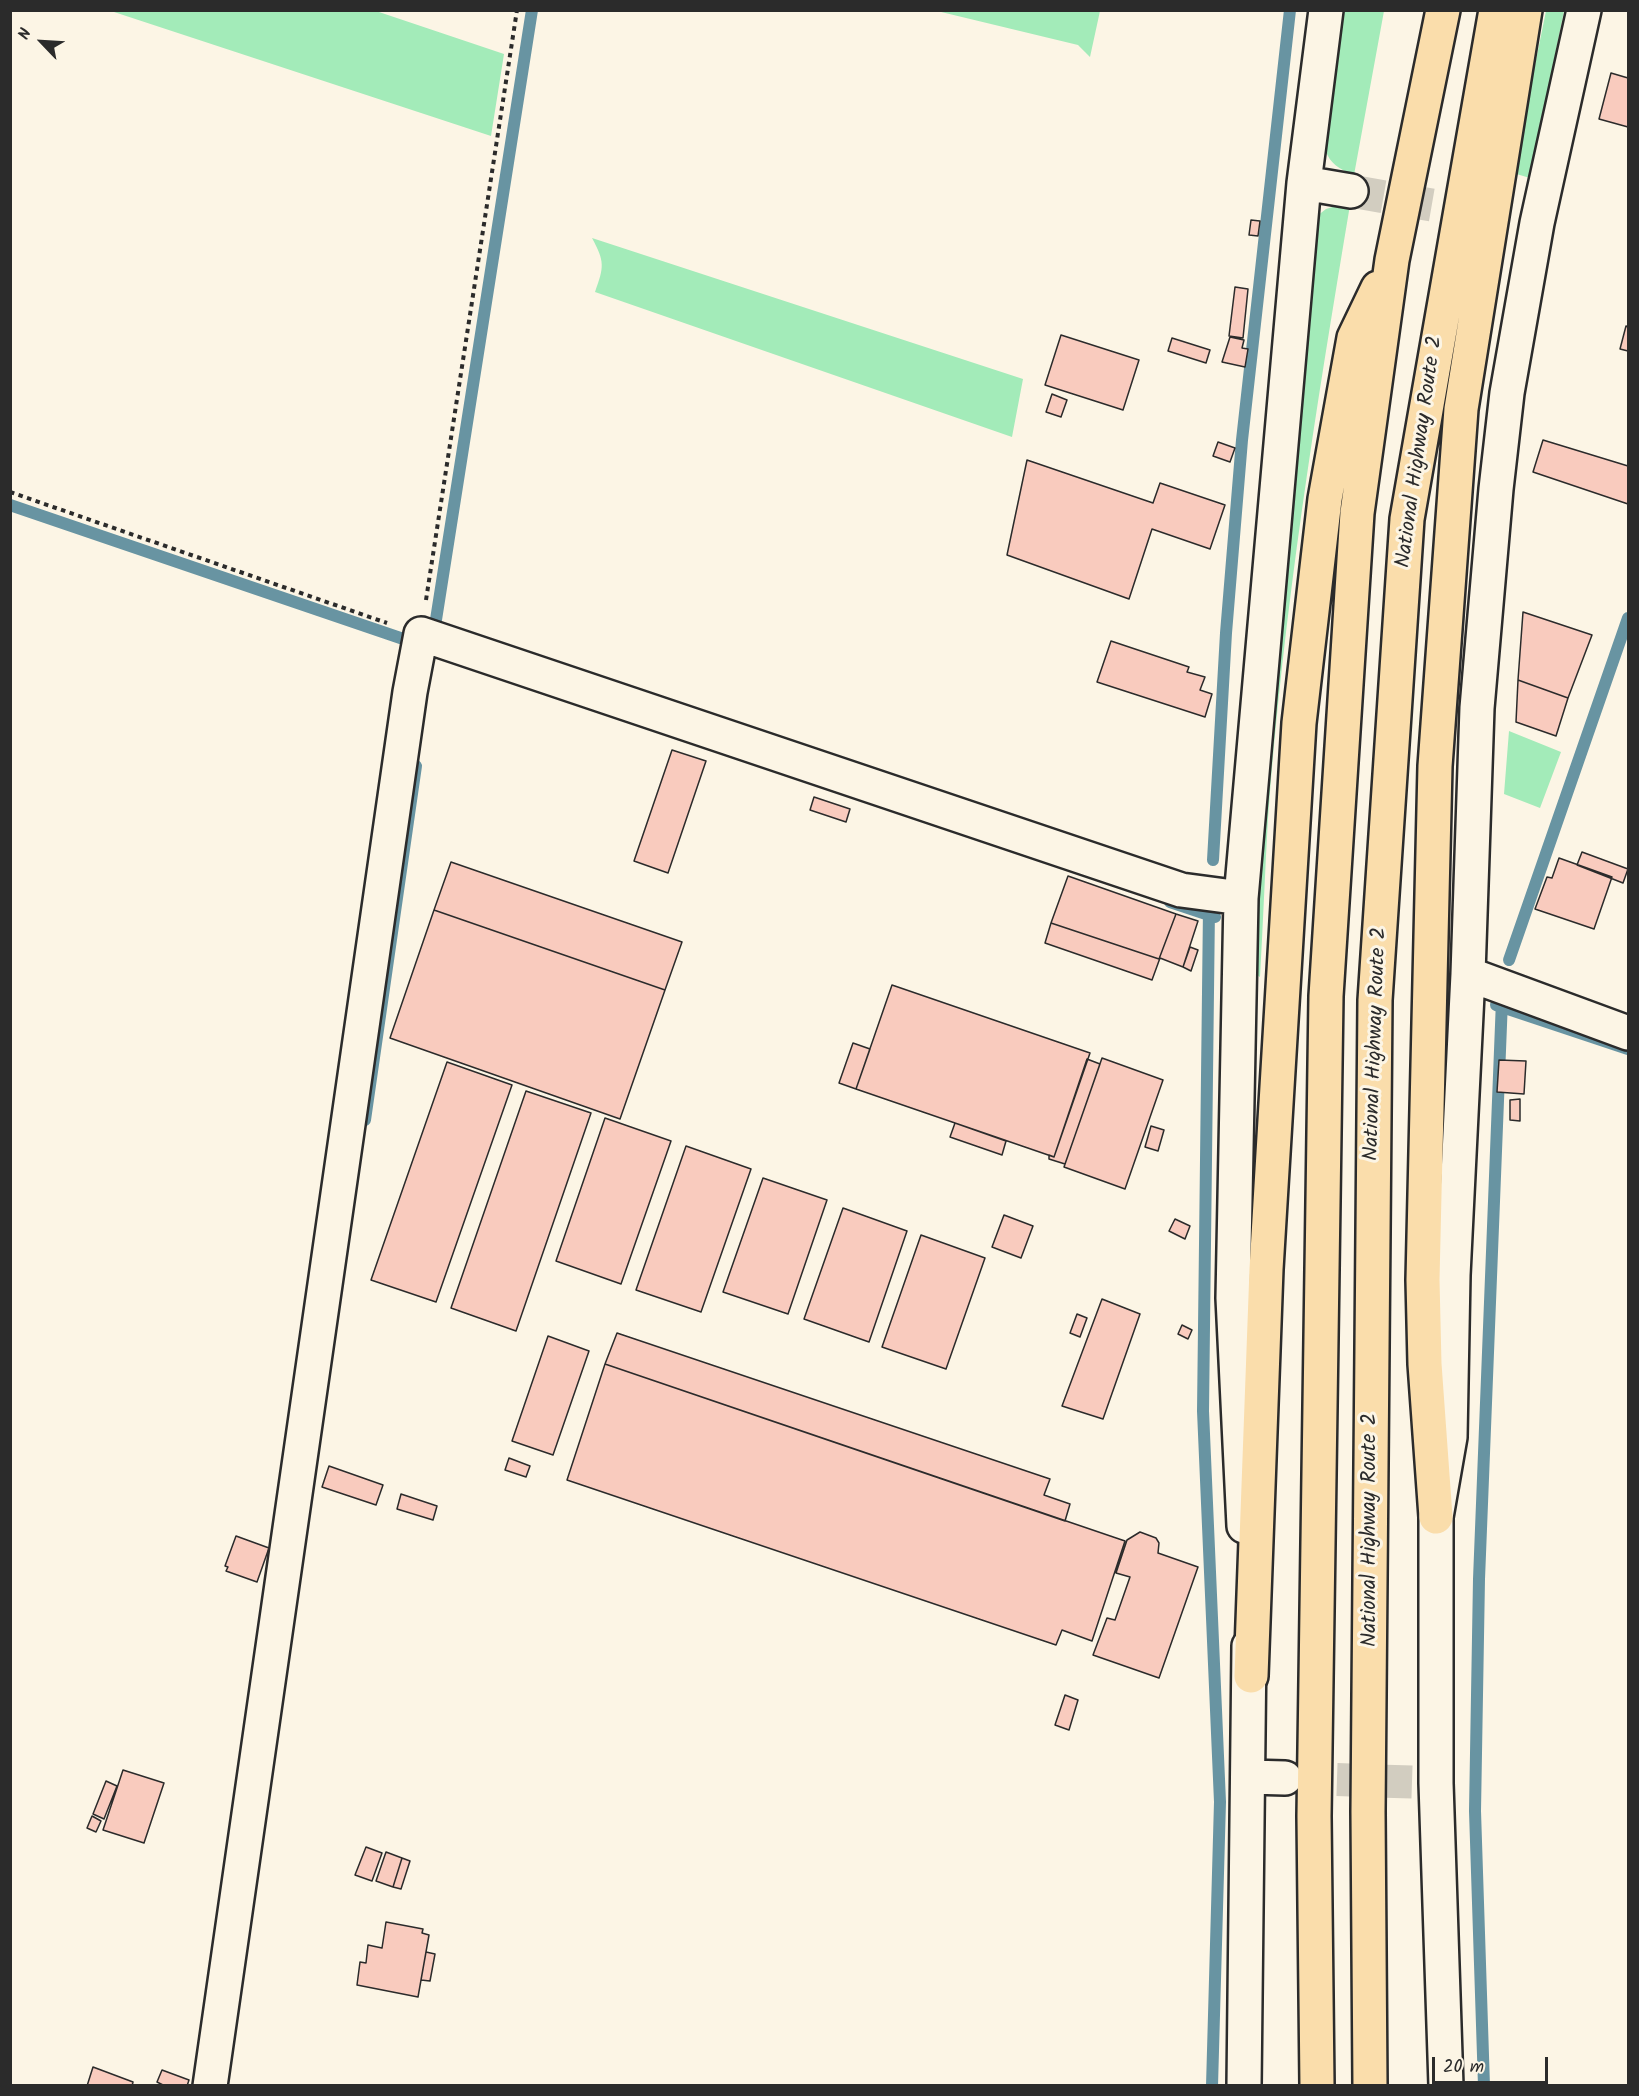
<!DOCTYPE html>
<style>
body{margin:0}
#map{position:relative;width:1639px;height:2096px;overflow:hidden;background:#fcf5e5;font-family:Kalam,sans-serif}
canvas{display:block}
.frame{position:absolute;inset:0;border:12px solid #2b2b2b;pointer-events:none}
.north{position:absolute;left:12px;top:12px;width:60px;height:60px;-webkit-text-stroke:4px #fcf5e5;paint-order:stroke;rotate:295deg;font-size:16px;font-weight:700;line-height:24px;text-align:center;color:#2b2b2b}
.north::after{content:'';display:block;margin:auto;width:21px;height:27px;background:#2b2b2b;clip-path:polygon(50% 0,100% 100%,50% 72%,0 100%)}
.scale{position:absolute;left:1432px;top:2057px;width:116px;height:27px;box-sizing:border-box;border:3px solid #2b2b2b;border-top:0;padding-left:8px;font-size:18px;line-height:21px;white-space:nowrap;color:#2b2b2b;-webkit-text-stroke:4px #fcf5e5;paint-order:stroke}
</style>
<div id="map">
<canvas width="1639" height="2096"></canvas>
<div class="frame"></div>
<div class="north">N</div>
<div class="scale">20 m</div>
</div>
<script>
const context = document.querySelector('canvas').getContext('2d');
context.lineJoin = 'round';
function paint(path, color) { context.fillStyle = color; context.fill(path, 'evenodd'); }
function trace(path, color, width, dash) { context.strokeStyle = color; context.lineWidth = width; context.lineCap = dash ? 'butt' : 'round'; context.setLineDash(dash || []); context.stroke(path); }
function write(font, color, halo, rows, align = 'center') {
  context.font = font + ' Kalam,sans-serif'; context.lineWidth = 6; context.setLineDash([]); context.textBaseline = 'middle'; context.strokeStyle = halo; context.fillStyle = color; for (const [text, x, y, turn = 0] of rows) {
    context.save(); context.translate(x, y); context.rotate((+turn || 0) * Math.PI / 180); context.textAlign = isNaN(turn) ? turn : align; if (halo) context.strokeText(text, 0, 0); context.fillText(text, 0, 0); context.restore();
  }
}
const green = new Path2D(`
 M111,11h265l128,43 -13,82z
 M937,11h163l-10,46 -12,-12z
 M1340,11h44l-30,164c-9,-3 -22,-10 -26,-19 -10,-22 9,-118 12,-145z
 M1546,11h18l-34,167 -17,-5z
 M1339,205h11c-34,203 -67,408 -82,613 -3,53 -5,106 -8,159l-6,-4 3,-124 60,-633 9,-7z
 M592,238l431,141 -11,58 -417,-145c9,-25 10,-30 -3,-54z
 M1509,731l52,21 -21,56 -36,-14z`);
const stream = new Path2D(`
 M10,505l408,139
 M435,626l97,-616
 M1213,860l13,-227 16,-193 48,-430
 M1170,902l45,15
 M1209,908l-6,503 17,391 -8,284
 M1509,960l119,-342
 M1496,1005l132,44
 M365,1120l51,-354
 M1484,2086l-9,-275 4,-232 23,-579`);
const building = new Path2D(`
 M1611,73l17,5v49l-29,-8z
 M1251,220l9,1 -2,15 -9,-1z
 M1235,287l13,2 -5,49 -14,-2z
 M1626,326l2,1v24l-8,-2z
 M1061,335l78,25 -16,50 -78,-25z
 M1230,337l14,3 -2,8 6,1 -3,18 -23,-5z
 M1172,338l38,12 -4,13 -38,-12z
 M1052,394l15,6 -6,17 -15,-5z
 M1543,440l85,26v38l-95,-32z
 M1218,442l17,6 -5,14 -17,-6z
 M1027,460l126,43 7,-20 65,22 -15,44 -58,-20 -23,70 -122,-44z
 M1523,612l69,23 -24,63 -50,-18z
 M1111,641l78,26 -2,5 18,5 -5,13 12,4 -7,23 -108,-35z
 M1518,680l50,18 -12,38 -40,-14z
 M672,750l34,11 -38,112 -34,-12z
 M814,797l36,12 -4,13 -36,-12z
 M1582,852l46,17 -5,14 -46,-18z
 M1559,858l53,19 -18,52 -59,-20 12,-32 5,1z
 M451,862l231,80 -17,48 -231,-80z
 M1068,876l108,38 -17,45 -108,-36z
 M434,910l231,80 -45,129 -230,-81z
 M1176,914l22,7 -15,46 -23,-9 -8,22 -107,-37 6,-20 108,36z
 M1190,947l8,3 -7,21 -8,-4z
 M892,985l198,68 -36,104 -198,-68z
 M853,1043l17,6 -14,40 -17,-6z
 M1102,1058l61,22 -38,109 -61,-22z
 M1087,1059l13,5 -35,100 -16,-5v-4l5,2z
 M1499,1060l27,1 -2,33 -27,-2z
 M447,1062l65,23 -76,217 -65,-22z
 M526,1091l65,22 -75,218 -65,-23z
 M1520,1099v22l-10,-1v-20z
 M605,1118l66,23 -50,143 -65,-23z
 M955,1123l51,18 -4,14 -52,-18z
 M1151,1126l13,4 -6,21 -13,-4z
 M686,1146l65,23 -50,143 -65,-22z
 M763,1178l64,22 -39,114 -65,-22z
 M843,1208l64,23 -38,111 -65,-23z
 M1004,1215l29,11 -12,32 -29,-11z
 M1175,1219l15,7 -5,13 -16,-8z
 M921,1235l64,23 -39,111 -64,-22z
 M1102,1299l38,15 -37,105 -41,-13z
 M1077,1314l10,4 -7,19 -10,-4z
 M1182,1325l10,5 -4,9 -10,-5z
 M617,1333l433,146 -6,16 26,9 -5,17 -460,-157z
 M548,1336l41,15 -36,104 -41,-14z
 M605,1364l520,177 -33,100 -30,-11 -6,15 -489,-165z
 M509,1458l21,8 -4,11 -21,-7z
 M329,1466l54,19 -7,20 -54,-18z
 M401,1494l36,12 -4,14 -36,-11z
 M1140,1532l16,6 3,5 -1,10 40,14 -39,111 -66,-23 14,-37 8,2 15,-43 -14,-4 11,-33z
 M236,1536l33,12 -12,34 -31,-11 2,-4 -3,-1z
 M1065,1695l13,5 -9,30 -14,-5z
 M123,1770l41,13 -20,60 -41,-13z
 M106,1781l11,5 -13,33 -11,-5z
 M92,1816l9,5 -5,11 -9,-4z
 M366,1847l16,6 -10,28 -17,-6z
 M386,1852l16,6 -9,29 -17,-6z
 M402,1858l8,3 -9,28 -8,-2z
 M386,1922l37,7 -1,4 7,2 -11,62 -61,-12 3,-23 6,1 2,-18 14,3z
 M426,1952l9,2 -5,27 -9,-1z
 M93,2067l40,15 -1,4h-45z
 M162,2070l27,10 -2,6h-22l-8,-4z`);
const minorTunnel = new Path2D(`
 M1351,191l138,24
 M1288,1778l124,4`);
const path = new Path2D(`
 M10,492l377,131
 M426,600l91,-590`);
const minor = new Path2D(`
 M1304,183l47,8
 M1468,974l160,59
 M1244,1526l-11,-228 8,-400 63,-715 22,-173
 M1249,1777l36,1
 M210,2086l200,-1394 11,-58 760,256 60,8
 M1244,2086l5,-440
 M1446,2086l-10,-303v-266l14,-80 3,-162 15,-301 9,-266 19,-219 11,-96 30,-170 47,-213`);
const highway = new Path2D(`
 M1436,1517l-11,-153 -2,-84 12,-514 26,-357 64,-399
 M1251,1676l15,-407 33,-546 26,-224 29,-161 24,-50
 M1317,2086l-3,-270 12,-820 31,-483 35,-253 51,-250
 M1370,2086l-2,-275 7,-811 32,-481 89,-509`);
const streetNames = [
 ["National Highway Route 2",1421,452,-82],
 ["National Highway Route 2",1377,1044,-88],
 ["National Highway Route 2",1371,1530,-90]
];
paint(green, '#a3ebb9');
trace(stream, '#6894a2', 12);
paint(building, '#f9cbbe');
trace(building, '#2b2b2b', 1.5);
trace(minorTunnel, '#d2cdc0', 33, [33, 16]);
trace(minor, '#2b2b2b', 38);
trace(highway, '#2b2b2b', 38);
trace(path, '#2b2b2b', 4, [4.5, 4.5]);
trace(minor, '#fcf5e5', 33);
trace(highway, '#faddab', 33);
write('21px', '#2b2b2b', '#fcf5e5', streetNames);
</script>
